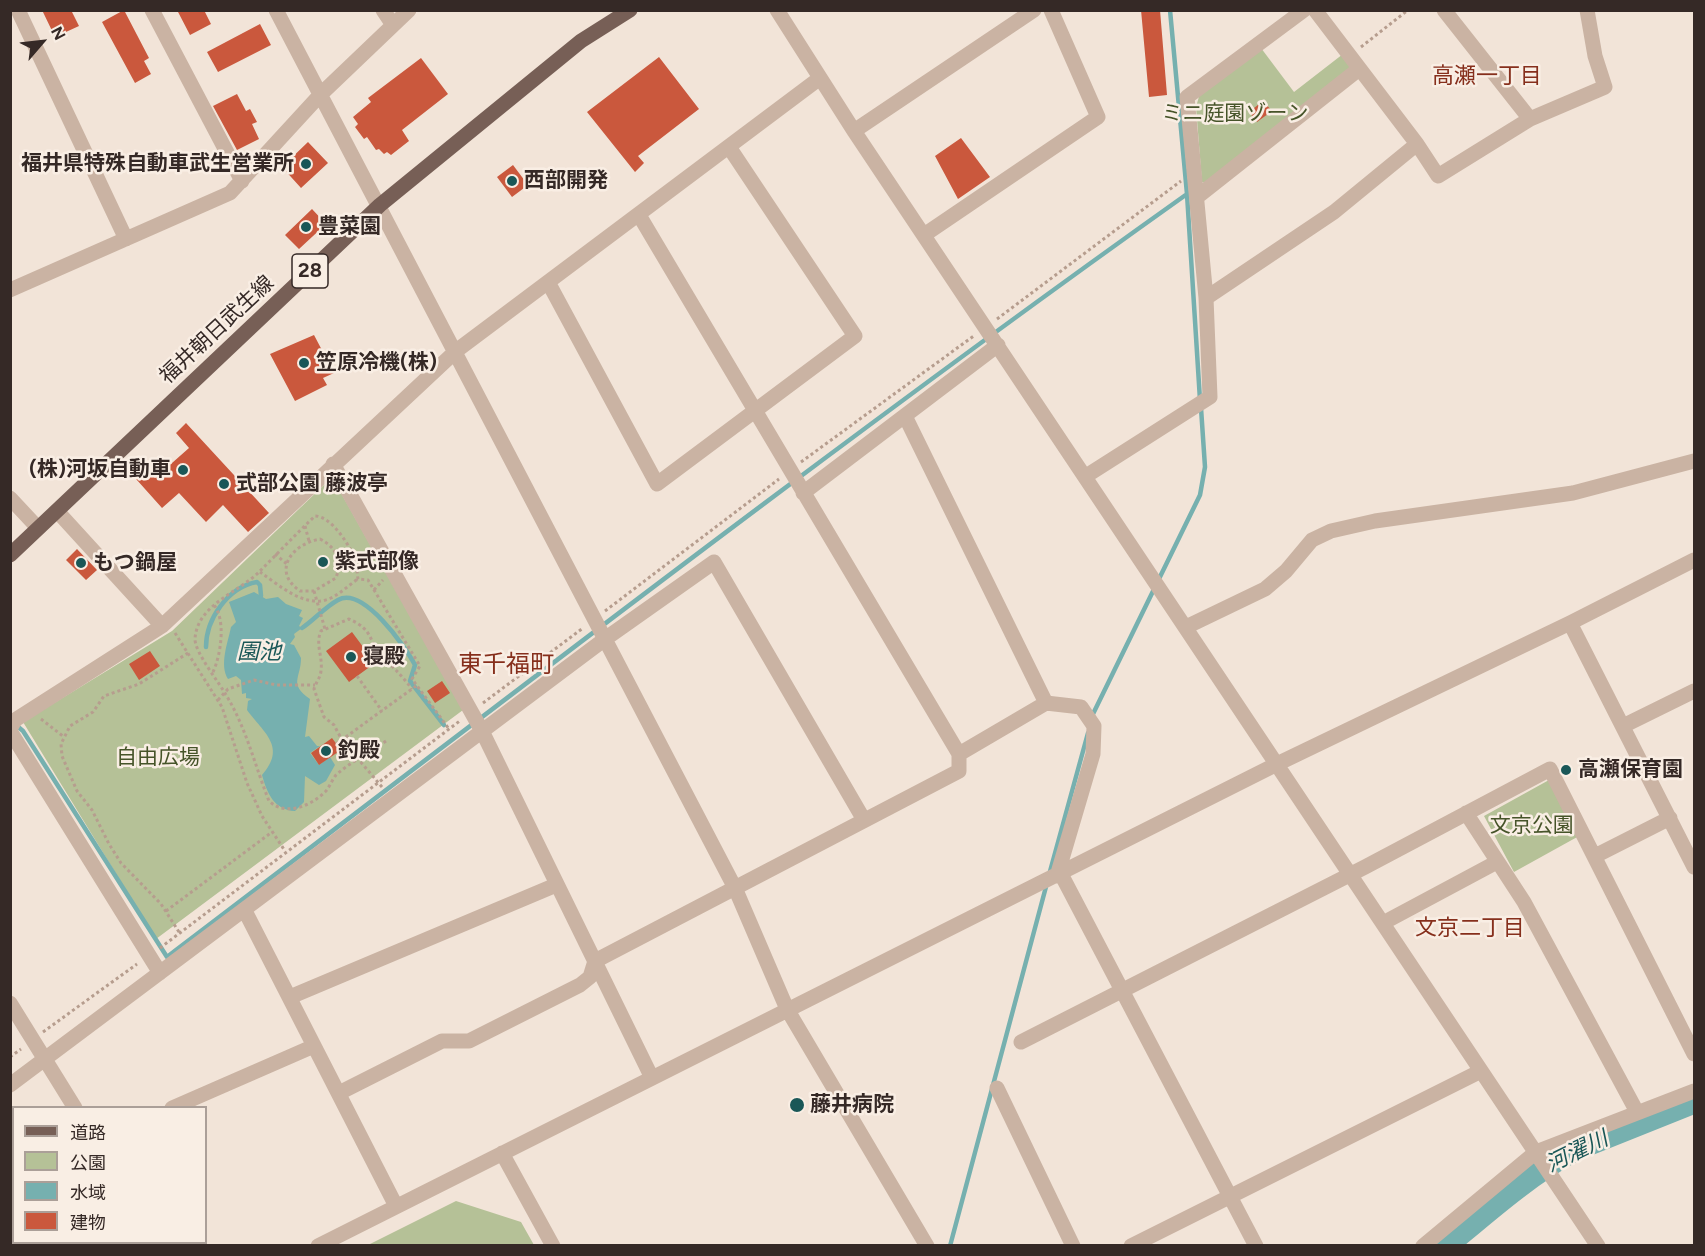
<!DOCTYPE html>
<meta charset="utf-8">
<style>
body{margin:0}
#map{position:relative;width:1705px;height:1256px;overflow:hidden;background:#f2e4d8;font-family:Figtree,"Noto Sans JP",sans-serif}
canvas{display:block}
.frame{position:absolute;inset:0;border:12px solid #352926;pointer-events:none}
.legend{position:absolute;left:12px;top:1106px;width:195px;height:138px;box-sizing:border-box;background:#f9eee4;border:2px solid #ab9f98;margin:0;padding:8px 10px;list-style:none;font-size:18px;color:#352926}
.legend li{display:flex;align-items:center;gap:12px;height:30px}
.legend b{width:30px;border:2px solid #ab9f98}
.north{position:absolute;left:12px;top:12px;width:60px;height:60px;-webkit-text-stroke:4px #f9eee4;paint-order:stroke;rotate:62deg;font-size:16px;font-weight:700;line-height:24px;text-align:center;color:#352926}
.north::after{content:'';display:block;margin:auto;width:21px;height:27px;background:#352926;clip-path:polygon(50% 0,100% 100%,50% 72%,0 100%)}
</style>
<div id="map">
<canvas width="1705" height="1256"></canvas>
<div class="frame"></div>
<ul class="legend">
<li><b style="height:8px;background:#775f56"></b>道路</li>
<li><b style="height:16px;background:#b5c197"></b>公園</li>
<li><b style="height:16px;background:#76b0af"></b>水域</li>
<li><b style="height:16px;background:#ca583d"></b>建物</li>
</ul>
<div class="north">N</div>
</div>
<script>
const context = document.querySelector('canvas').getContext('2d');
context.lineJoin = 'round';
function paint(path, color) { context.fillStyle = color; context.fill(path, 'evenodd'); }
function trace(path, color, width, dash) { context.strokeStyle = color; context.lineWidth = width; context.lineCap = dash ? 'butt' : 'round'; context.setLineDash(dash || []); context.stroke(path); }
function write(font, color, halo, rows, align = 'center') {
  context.font = font + ' Figtree,"Noto Sans JP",sans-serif'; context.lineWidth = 5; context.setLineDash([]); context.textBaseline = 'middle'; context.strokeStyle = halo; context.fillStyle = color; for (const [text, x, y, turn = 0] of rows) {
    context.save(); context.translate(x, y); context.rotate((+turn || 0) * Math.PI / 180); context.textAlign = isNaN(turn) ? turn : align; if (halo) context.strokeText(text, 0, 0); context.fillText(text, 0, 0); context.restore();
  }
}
const green = new Path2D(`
 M1261,48l33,44 49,-38 11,13 -145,117 -7,-2 -6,-75 4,-14z
 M327,482l9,2 127,226 -307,229 -133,-217 149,-91z
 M1549,780l30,56 -65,36 -30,-56z
 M456,1201l65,21 13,23h-166z`);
const water = new Path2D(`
 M254,592l12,7 12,-2 8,7 16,6 -3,6 4,2 -4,8 3,2 -8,6 1,3 -5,7 4,1 7,13c0,20 -13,26 9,41l-5,38 4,-1 8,10h3l-10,7 9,12 11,-8 5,8 -9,16 -7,4 -14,-9 -1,26 -9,9c-21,-1 -28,-18 -33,-36 25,-28 2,-42 -15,-65l1,-9 4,-2 -6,-1v-5l-4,1 -1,-14 -5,-4 -8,3c-9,-14 0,-37 3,-52l5,-5 -7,-20z`);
const stream = new Path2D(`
 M1170,10l17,184 13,206
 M302,628c12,-8 23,-21 36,-28 25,-14 67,46 77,65l-5,16 34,44
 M206,647c0,-28 22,-60 51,-65l3,3 1,11
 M1092,716l108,-221 5,-28 -4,-59
 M16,725l7,6 144,226c338,-257 674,-517 1020,-763
 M1049,875l39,-142
 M950,1246l97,-363`);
const river = new Path2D(`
 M1443,1246c42,-35 83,-72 131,-98l120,-48`);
const building = new Path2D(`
 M42,10h29l8,16 -24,11z
 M124,10l25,48 -5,3 7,13 -16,9 -33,-61z
 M177,10h27l7,14 -21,11z
 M1141,10h19l7,85 -18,2z
 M260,24l11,21 -53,27 -11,-20z
 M659,57l40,52 -61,47 6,7 -9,9 -48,-60z
 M421,58l27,36 -46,36 7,11 -18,14 -4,-3 -3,2 -5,-5 -3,1 -9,-13 -3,2 -9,-12 3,-3 -5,-7 18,-15 -3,-4z
 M237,94l9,17 4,-2 7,13 -5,2 7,15 -22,11 -24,-44z
 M1263,101l9,10 -15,11 -8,-10z
 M961,138l29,39 -32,22 -23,-43z
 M308,142l20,21 -27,25 -19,-21z
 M513,165l15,20 -16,12 -15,-20z
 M312,209l14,15 -27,25 -14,-14z
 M314,335l20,38 -11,5 4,7 -32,16 -25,-47z
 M186,423l83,90 -21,19 -25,-27 -17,17 -27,-29 -17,15 -34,-38 11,-9 16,17 34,-30 -13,-15z
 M77,549l20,21 -11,10 -20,-20z
 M352,632l23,31 -26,19 -23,-31z
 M150,651l10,15 -21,14 -10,-16z
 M442,681l8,12 -15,10 -8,-12z
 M332,738l9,12 -22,15 -8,-12z`);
const path = new Path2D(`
 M1361,47l47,-37
 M997,319l184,-138
 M801,462l174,-127
 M305,526l4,15
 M320,539c17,9 22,21 16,39l-22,13h-14c-29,-20 -8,-47 20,-52z
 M275,554l13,11
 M260,572c19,13 46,38 71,26 10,-5 18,-13 27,-19
 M374,590l9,-10
 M314,591l11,38
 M605,611l174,-132
 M175,633l47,74 25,76 15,33 23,35
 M213,672c8,-17 13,-52 1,-67
 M357,676l25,35
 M218,700l10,-11 26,-9 22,5h39
 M483,703l100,-75
 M41,719l23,18
 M386,741c-15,11 -36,21 -50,34 -4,5 -6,11 -10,16 -15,15 -40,26 -57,10 -14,-35 -23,-74 -43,-106 -7,-13 -31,-42 -31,-56 2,-35 45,-47 65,-68 18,-18 36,-37 55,-55 16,0 35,29 40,44 2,6 2,13 3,19l10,1 52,86 -8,13 37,50
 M336,744l80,-58
 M382,787l-40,-47 -8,-15 -10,-8 -10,-28c2,-7 7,-12 7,-19 2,-13 -6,-26 0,-39l28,-12c27,12 18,23 34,38 11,11 20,20 29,32
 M166,911l106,-79
 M179,932l-18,-28 -40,-41 -12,-19 -17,-34 -15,-19 -15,-35 -1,-12 9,-18 23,-14 11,-16 35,-12 49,-31
 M160,948l301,-228
 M43,1032l94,-68
 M10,1057l11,-8`);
const minor = new Path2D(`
 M18,10l108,229
 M152,10l90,171
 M276,10l459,878 52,121 140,237
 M383,10l10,15
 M777,10l77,121 744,1115
 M1315,10l102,134 21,32 92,-57 75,-32 -10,-31 -8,-46
 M1444,10l86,109
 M854,131l180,-121
 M1197,197l162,-128
 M924,235l174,-118 -47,-107
 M548,282l109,202 198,-148 -126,-189
 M10,290l220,-97 90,-98 89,-85
 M1206,298l128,-86 83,-68
 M905,416l141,287
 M333,464l149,267 170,347
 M1086,476l124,-79 -4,-99 -19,-201 117,-87
 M803,493l195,-148
 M10,498l28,30
 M57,511l105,115
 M1570,623l124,244
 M1186,627l79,-38 21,-18 26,-31 19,-9 44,-10 198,-28 121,-32
 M1623,726l71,-35
 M10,729l5,-9 147,-94 294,-275 364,-273
 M10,731l150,242
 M959,754l87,-51 35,4 13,19 -1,28 -36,122
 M1466,813l58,89 113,210
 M1595,856l75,-38
 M1061,874l195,372
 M245,911l151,295
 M1383,923l114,-61
 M290,997l266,-112
 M10,1003l65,105
 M1021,1042l344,-175 185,-98 144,285
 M10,1085l595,-446 109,-77 150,258
 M997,1088l76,158
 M339,1093l103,-52h27l111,-56 10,-8 5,-16 364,-190v-17l-320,-539
 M172,1108l142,-62
 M502,1153l51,93
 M10,1197l4,5
 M39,1242l2,4
 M152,1246l6,-4
 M318,1246l959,-482 293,-141 124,-63
 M1131,1246l350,-175
 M1423,1246l113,-94 158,-61`);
const major = new Path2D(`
 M10,555l370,-350 201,-164 49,-31`);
const markers = [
 [306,164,6,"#1a5757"],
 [512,181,6,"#1a5757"],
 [306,227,6,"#1a5757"],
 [304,363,6,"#1a5757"],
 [183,470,6,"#1a5757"],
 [224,484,6,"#1a5757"],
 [323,562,6,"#1a5757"],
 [81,563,6,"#1a5757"],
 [351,657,6,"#1a5757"],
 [326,751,6,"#1a5757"],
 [1566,770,6,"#1a5757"],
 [797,1105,8,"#1a5757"]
];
const shields = [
 [310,271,36]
];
const shieldNames = [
 ["28",310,271]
];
const parkNames = [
 ["ミニ庭園ゾーン",1235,114],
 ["自由広場",158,758],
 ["文京公園",1532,826]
];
const poiNames = [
 ["福井県特殊自動車武生営業所",294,164,"right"],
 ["西部開発",524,181],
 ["豊菜園",318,227],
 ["笠原冷機(株)",316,363],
 ["(株)河坂自動車",171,470,"right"],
 ["式部公園 藤波亭",236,484],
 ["紫式部像",335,562],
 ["もつ鍋屋",93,563],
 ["寝殿",363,657],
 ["釣殿",338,751],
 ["高瀬保育園",1578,770],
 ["藤井病院",810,1105]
];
const streetNames = [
 ["福井朝日武生線",217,330,-43]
];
const neighbourhoodNames = [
 ["高瀬一丁目",1487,77],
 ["文京二丁目",1470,929]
];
const waterNames = [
 ["園池",259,653],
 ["河濯川",1577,1152,-26]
];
const quarterNames = [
 ["東千福町",506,665]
];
paint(green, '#b5c197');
paint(water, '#76b0af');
trace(stream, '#76b0af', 4.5);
trace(river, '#76b0af', 27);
paint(building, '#ca583d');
trace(path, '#b69d8e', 3, [3, 3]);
trace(minor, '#cab3a3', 15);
trace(major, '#775f56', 15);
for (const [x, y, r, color] of markers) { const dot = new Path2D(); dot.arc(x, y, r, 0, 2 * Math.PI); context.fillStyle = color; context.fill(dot); trace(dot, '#f9eee4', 2); }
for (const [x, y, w] of shields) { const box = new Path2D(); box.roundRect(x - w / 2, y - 17, w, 34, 4.5); context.fillStyle = '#f9eee4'; context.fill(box); trace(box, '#352926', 1.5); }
write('bold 20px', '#352926', null, shieldNames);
write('21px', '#465429', '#f9eee4', parkNames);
write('bold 21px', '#352926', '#f9eee4', poiNames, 'left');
write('21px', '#352926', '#f9eee4', streetNames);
write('22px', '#862f1c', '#f9eee4', neighbourhoodNames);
write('italic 22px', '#1a5757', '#f9eee4', waterNames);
write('24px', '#862f1c', '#f9eee4', quarterNames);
</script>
